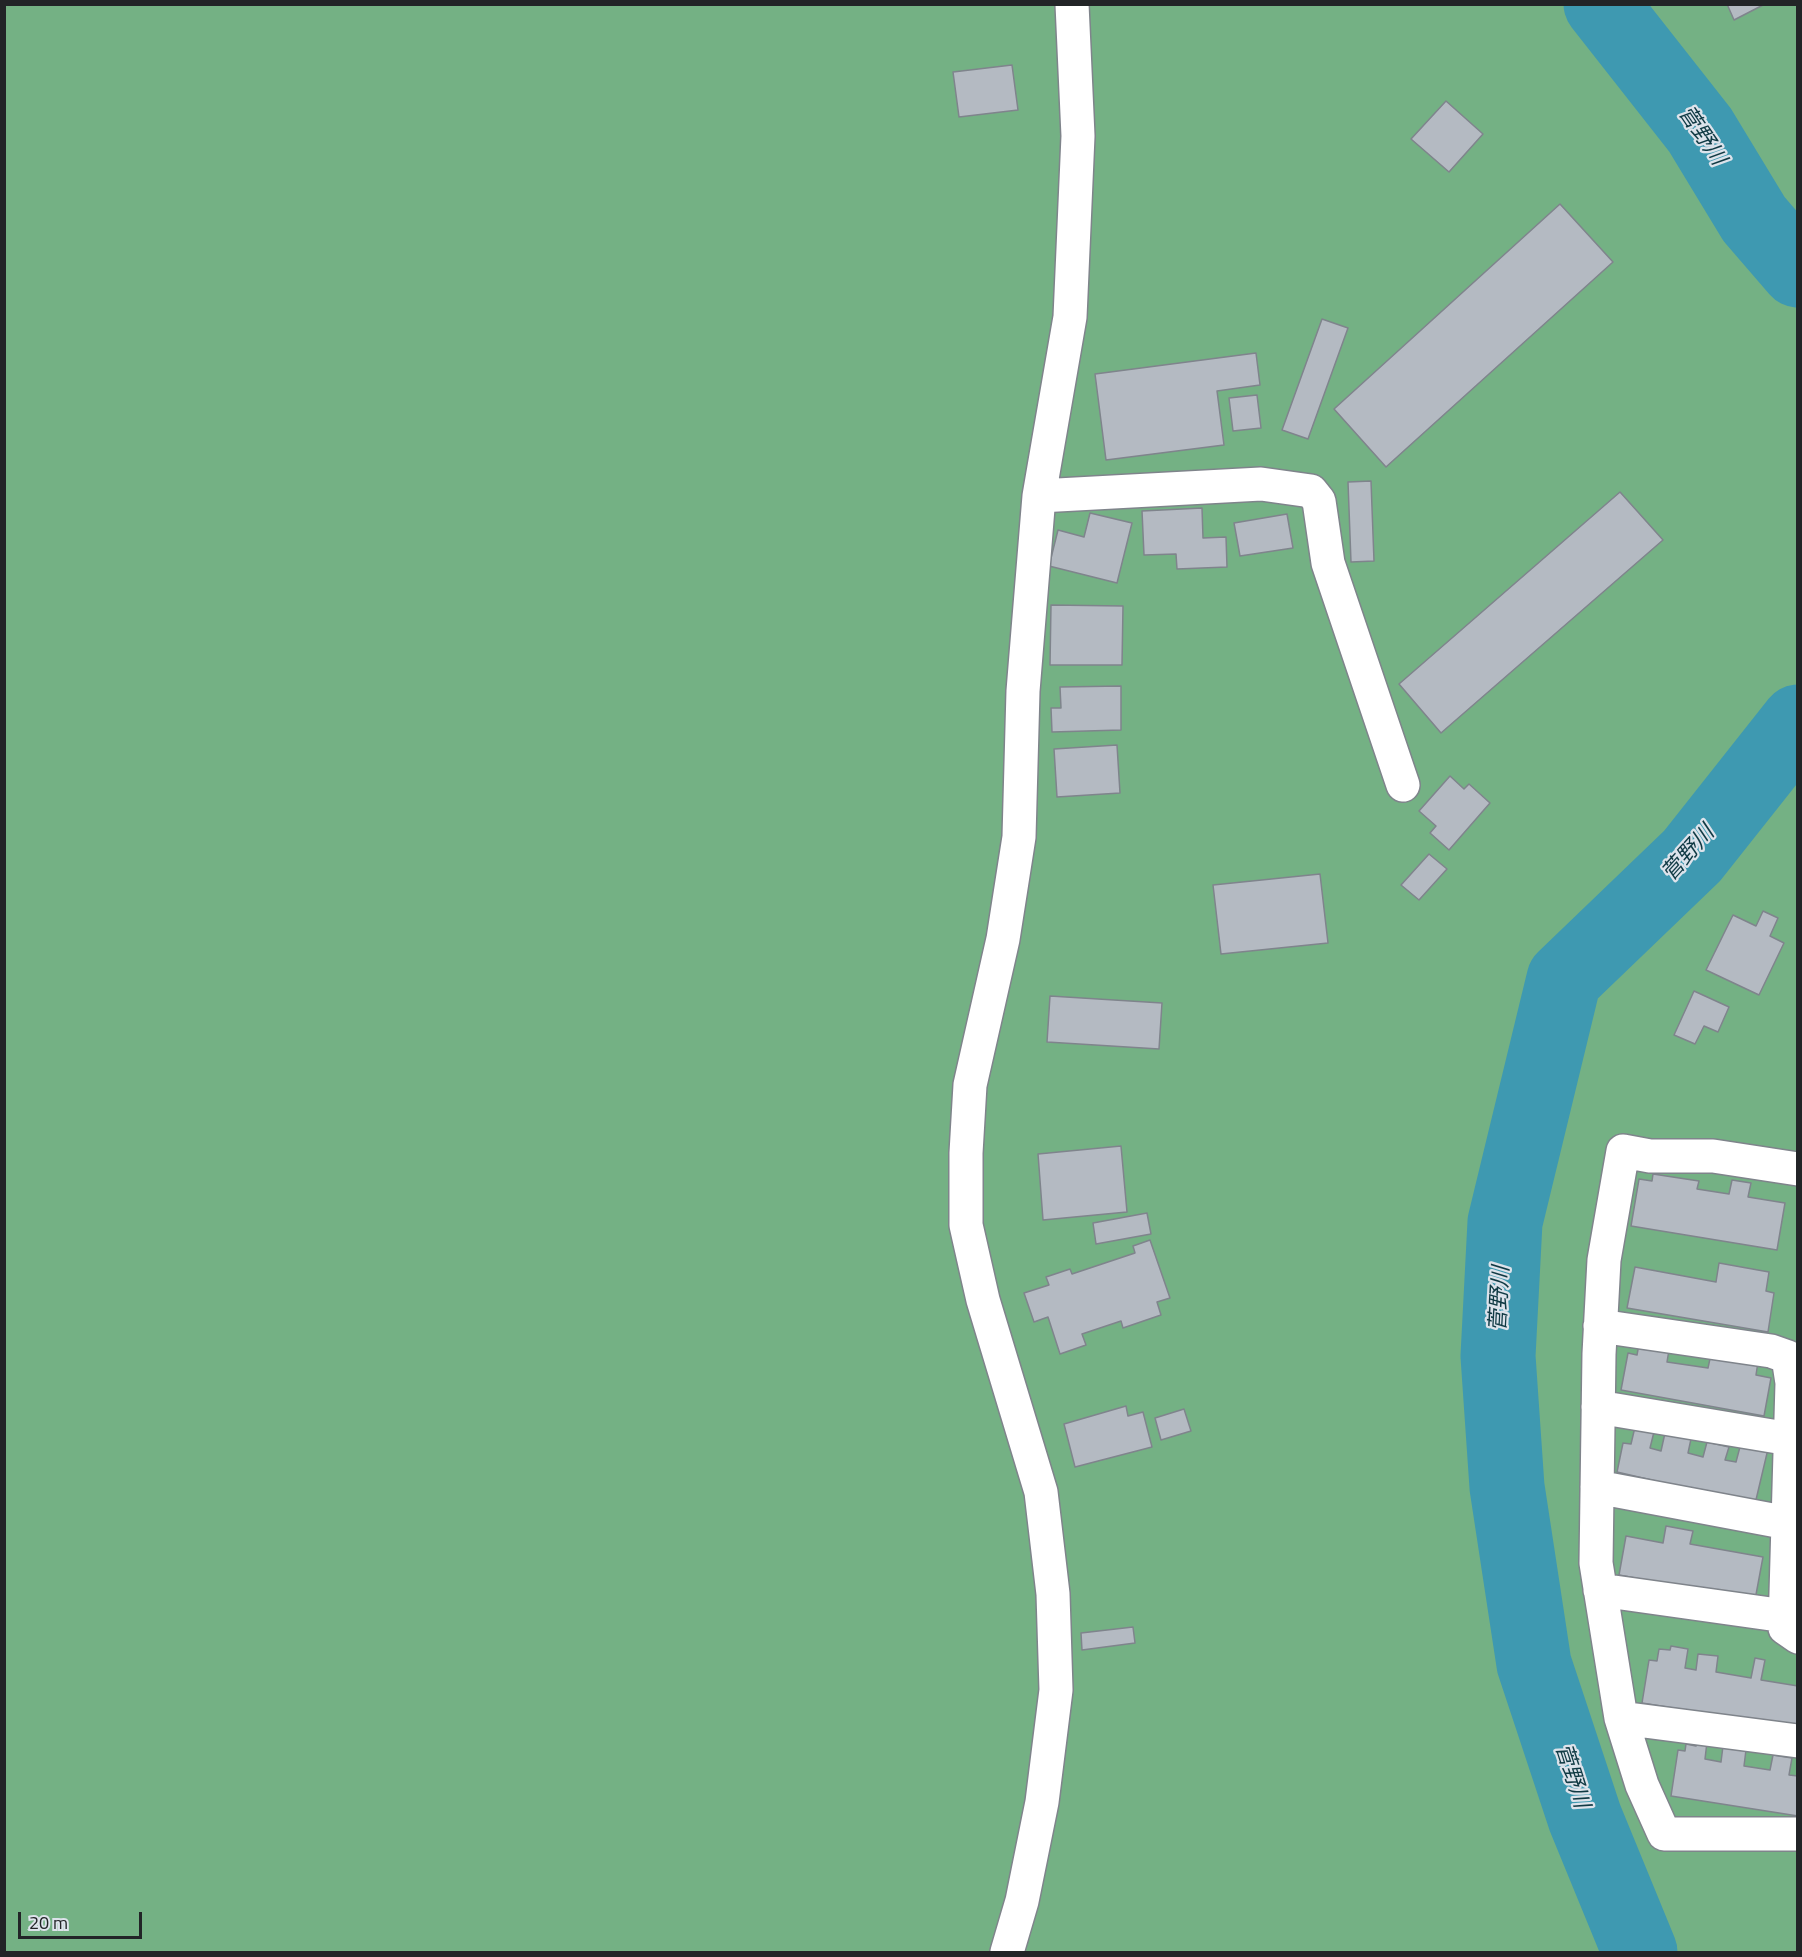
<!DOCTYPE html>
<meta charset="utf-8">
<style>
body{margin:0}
#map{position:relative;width:1802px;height:1957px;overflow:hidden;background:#dde3eb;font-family:"Titillium Web",sans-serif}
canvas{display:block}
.frame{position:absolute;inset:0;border:6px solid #222427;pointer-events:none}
.scale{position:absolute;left:18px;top:1912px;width:124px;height:27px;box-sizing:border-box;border:3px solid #222427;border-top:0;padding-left:8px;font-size:18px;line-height:21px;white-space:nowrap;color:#222427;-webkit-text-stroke:4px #dde3eb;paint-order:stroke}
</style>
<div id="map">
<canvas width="1802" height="1957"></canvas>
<div class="frame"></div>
<div class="scale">20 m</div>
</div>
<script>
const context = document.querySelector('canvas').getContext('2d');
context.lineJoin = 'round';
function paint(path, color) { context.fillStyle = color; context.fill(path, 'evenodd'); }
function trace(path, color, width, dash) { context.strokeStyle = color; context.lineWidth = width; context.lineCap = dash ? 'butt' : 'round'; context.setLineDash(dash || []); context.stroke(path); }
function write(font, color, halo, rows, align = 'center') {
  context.font = font + ' "Titillium Web","Noto Sans JP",sans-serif'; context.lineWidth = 4.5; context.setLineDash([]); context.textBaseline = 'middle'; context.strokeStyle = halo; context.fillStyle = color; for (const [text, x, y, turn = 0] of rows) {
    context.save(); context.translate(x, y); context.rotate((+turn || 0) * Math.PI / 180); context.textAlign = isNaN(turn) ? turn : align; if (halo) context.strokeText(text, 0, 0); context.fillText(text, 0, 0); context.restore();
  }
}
const forest = new Path2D(`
 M5,5h1792v1947h-1792z`);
const river = new Path2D(`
 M1601,4l99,126 54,89 44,51
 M1640,1952l-55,-134 -51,-154 -27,-177 -9,-131 7,-134 59,-243 128,-123 106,-134`);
const building = new Path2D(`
 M1727,4h38l-31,16z
 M1012,65l6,45 -59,7 -6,-45z
 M1446,101l37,33 -34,38 -38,-33z
 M1560,204l53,58 -227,205 -52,-58z
 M1322,319l26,9 -40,111 -26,-9z
 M1256,353l4,32 -43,6 7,54 -118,15 -11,-86z
 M1257,395l4,33 -28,3 -4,-33z
 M1371,481l3,80 -23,1 -3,-80z
 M1620,492l43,48 -222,193 -42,-49z
 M1202,508l1,30 23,-1 1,30 -50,2 -1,-15 -32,1 -2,-44z
 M1090,513l42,10 -15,60 -68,-17 9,-36 26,7z
 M1287,514l6,34 -53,8 -6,-33z
 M1051,605l72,1 -1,59h-72z
 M1121,686v44l-69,2 -1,-24h10l-1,-21z
 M1117,745l3,48 -63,4 -3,-48z
 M1450,776l14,13 5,-5 21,19 -41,47 -19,-17 6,-7 -17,-15z
 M1429,854l18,15 -28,31 -18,-15z
 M1320,874l8,69 -107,11 -8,-69z
 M1763,911l15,7 -8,18 14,7 -25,52 -53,-25 27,-55 23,11z
 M1694,991l35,16 -11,25 -14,-6 -9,18 -21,-9z
 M1050,996l112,7 -3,46 -112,-7z
 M1121,1146l6,66 -84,8 -5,-66z
 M1653,1174l46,7 -2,8 32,5 3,-14 19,3 -3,14 37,6 -8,47 -146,-24 8,-47 13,2z
 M1147,1213l4,21 -55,10 -3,-21z
 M1150,1240l20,58 -13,4 4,13 -38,13 -2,-7 -39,13 4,11 -26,9 -12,-37 -14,5 -10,-29 25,-8 -3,-8 24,-8 2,5 63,-21 -2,-7z
 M1719,1263l50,9 -3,19 8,2 -6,39 -141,-24 8,-41 81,15z
 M1639,1344l30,6 -2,12 41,6 3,-14 47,8 -2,13 15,3 -7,38 -143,-26 7,-37 9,2z
 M1126,1406l2,10 15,-4 9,35 -77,20 -11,-43z
 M1184,1409l7,22 -30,9 -6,-22z
 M1635,1427l19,5 -4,16 11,3 4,-18 26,6 -3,14 15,4 4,-15 22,5 -4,13 11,2 5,-19 27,6 -13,55 -138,-32 6,-29 8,1z
 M1666,1526l27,5 -3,13 73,13 -8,43 -136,-25 7,-39 37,7z
 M1133,1627l2,16 -53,7 -1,-17z
 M1671,1646l17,3 -3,19 11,2 2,-16 20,2 -2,16 35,6 4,-20 10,2 -4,20 37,6v42l-156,-25 7,-43 8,1 2,-12 11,1z
 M1697,1741l10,1 -2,17 16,3 2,-16 23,4 -2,16 26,4 3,-15 19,3 -3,17 9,1v40l-127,-20 7,-46 7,1 1,-7 10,2z`);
const minor = new Path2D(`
 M1039,496l222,-12 50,7 8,10 9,62 75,222
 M1798,1169l-85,-13h-63l-27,-5 -19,109 -5,94 -3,209 25,155 21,67 22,49h134
 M1600,1326l171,25 17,6 4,26 -7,245 13,9
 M1598,1407l192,32
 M1597,1487l191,36
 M1600,1590l185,26
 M1621,1718l177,23
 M1007,1952l15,-51 20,-99 14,-112 -3,-96 -12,-102 -58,-192 -17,-75v-72l4,-68 33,-146 16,-102 4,-146 16,-195 31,-179 8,-181 -6,-132`);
const waterNames = [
 ["菅野川",1701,136,56],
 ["菅野川",1689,854,-48],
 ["菅野川",1501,1299,-87],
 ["菅野川",1571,1776,72]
];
paint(forest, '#74b184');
trace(river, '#3e99b1', 75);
paint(building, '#b4bac2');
trace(building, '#7f848c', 1.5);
trace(minor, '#7f848b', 36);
trace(minor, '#fff', 33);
write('italic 22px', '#103a44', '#dde3eb', waterNames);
</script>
